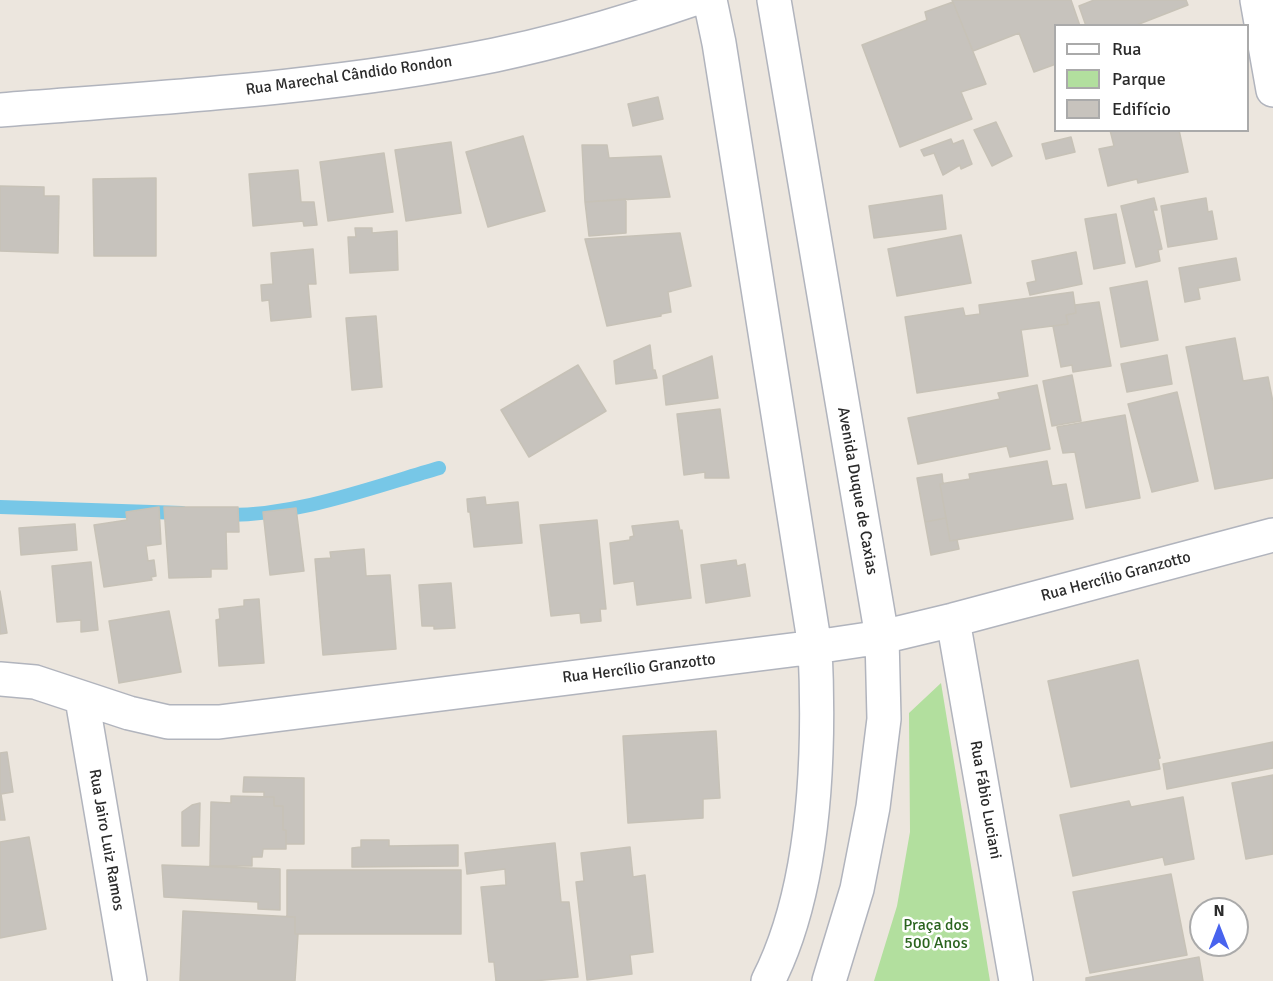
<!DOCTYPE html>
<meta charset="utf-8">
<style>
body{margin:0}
#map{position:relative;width:1273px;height:981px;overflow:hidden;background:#ece6de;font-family:Signika,sans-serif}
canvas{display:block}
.legend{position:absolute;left:1054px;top:24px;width:195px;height:108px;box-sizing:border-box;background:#fff;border:2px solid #aaa;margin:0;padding:8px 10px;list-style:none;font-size:18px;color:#2b2b2b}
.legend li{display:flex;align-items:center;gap:12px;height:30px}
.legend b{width:30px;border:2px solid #aaa}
.north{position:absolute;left:1189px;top:897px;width:60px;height:60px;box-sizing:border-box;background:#fff;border:2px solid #aaa;border-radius:50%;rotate:0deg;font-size:16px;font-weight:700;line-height:24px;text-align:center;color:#2b2b2b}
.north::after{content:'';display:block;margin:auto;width:21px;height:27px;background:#4863ee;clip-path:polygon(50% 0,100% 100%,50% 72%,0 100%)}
</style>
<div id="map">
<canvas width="1273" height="981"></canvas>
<ul class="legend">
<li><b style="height:8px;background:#fff"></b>Rua</li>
<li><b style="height:16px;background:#b2df9e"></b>Parque</li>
<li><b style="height:16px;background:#c7c3bd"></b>Edifício</li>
</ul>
<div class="north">N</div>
</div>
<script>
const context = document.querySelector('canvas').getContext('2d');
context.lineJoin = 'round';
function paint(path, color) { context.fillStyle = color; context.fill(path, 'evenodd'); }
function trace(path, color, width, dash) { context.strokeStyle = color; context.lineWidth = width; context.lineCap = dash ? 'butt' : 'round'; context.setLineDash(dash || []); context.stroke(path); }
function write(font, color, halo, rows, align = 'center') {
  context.font = font + ' Signika,sans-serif'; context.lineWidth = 5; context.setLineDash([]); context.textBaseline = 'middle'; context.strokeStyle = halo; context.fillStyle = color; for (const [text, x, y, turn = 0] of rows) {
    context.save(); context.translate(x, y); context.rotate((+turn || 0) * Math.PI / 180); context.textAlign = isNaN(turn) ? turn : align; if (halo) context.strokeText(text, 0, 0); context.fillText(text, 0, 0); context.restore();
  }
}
const green = new Path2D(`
 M941,683l49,298h-116l23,-75 13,-74 -1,-119z`);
const stream = new Path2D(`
 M0,507l182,6
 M222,515c72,2 148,-27 217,-47`);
const building = new Path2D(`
 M952,0h119l9,26h-24v38l-22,8 -15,-39 -46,18z
 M1094,0h92l2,5 -54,21h-48l-7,-20z
 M953,2l33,82 -25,8 11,27 -72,28 -38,-102 65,-25 -2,-8z
 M658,97l5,22 -30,7 -5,-22z
 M996,122l16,34 -20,10 -18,-36z
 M1110,130h69l9,42 -50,11 -1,-4 -29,7 -9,-37 15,-3z
 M523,136l22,75 -57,16 -22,-75z
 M1071,137l4,15 -29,7 -4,-15z
 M951,139l2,5 10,-4 9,24 -11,5 -1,-4 -17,10 -9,-22 -10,3 -3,-6z
 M451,142l10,71 -55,8 -11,-71z
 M582,145h25l2,13 52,-2 9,41 -85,5z
 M384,153l9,59 -65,9 -8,-59z
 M298,170l3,32h13l3,23 -13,1 -1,-5 -50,5 -4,-52z
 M156,178v78h-62l-1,-77z
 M0,186l44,1v9h15l-1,57 -58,-2z
 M942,195l4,34 -72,9 -5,-32z
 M1154,198l3,12h-4l9,39 -4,1 2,11 -24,6 -15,-61z
 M1206,198l2,14 4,-1 5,28 -49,8 -7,-41z
 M626,199v34l-37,3 -4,-34z
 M1116,214l9,49 -31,6 -9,-50z
 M355,228h17v5l25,-2 1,39 -48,3 -2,-36h8z
 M680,233l11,53 -23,6 3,20 -10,2v2l-54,10 -22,-87z
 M961,235l10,48 -74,13 -9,-47z
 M313,249l3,35h-8l3,33 -40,4 -2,-21 -7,1 -1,-16 12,-1 -2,-31z
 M1076,252l6,32 -52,11 -3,-12 9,-2 -4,-20z
 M1236,258l4,22 -42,8 2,11 -15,3 -6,-34z
 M1147,281l11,59 -37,7 -11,-59z
 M1073,292l3,21 -10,2 2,9 -47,6 7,46 -111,17 -12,-76 58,-9 2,8 15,-2 -1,-9z
 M1099,302l12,64 -38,6 -1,-7 -11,2 -8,-41 15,-2 -2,-9 10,-2 -1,-8z
 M376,316l6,71 -30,3 -6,-72z
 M1235,338l8,43 25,-4 5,25v76l-58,11 -29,-142z
 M650,345l3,25h2l2,8 -41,6 -2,-23z
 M1167,355l5,29 -45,8 -6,-28z
 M712,356l6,42 -52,7 -3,-29z
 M578,365l28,46 -77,46 -28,-47z
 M1072,375l9,46 -29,5 -9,-45z
 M1037,385l13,64 -40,8 -3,-11 -89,18 -10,-46 92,-19 -2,-6z
 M1177,392l21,89 -46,11 -24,-88z
 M720,409l9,69h-24v-6l-21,3 -7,-61z
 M1125,415l15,83 -54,10 -11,-56 -12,1 -6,-26z
 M1047,461l5,25 14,-2 7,35 -123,22 -10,-57 30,-5 -1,-5z
 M942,474l1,10h-3l6,34 -21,4 -8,-44z
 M485,497l1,8 32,-3 4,41 -48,4 -4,-35h-2l-1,-13z
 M159,507l2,37 -15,2 2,15 6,-1 2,16 -5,1 1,3 -48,7 -10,-62 33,-5 -1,-8z
 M164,507h74l1,25h-13l1,37h-16v8l-42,1z
 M296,508l8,63 -34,4 -7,-63z
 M946,518l4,23 7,-1 2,9 -28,6 -6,-33z
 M597,520l9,89h-6l1,12 -20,2 -1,-10 -29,3 -11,-91z
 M678,521l2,10 2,-1 9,68 -54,7 -3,-24 -20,3 -4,-41 20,-3v-3l4,-1 -2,-10z
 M75,524l2,26 -56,5 -2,-27z
 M364,549l2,27 24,-1 6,74 -73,6 -8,-96 16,-1 -1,-6z
 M736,560l1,6 8,-2 5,32 -44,7 -5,-38z
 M91,562l7,68 -17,2v-12l-24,2 -5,-56z
 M451,583l4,45 -21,1v-3h-12l-3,-41z
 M0,591l7,42 -7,1z
 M259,599l5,64 -45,3 -3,-46 4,-1 -1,-10 25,-3v-6z
 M169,611l12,61 -62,11 -10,-62z
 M1138,660l22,98 -2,1 2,10 -89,18 -23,-106z
 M716,731l4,67 -17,1v19l-75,5 -5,-87z
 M1273,742v26l-106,21 -4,-25z
 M7,752l6,40 -12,2 4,26h-5v-67z
 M1273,775v79l-27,5 -14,-76z
 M244,777l60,1v66h-18v-14h-3v-24h-9v-9h-10v-5h-21z
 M231,796l43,1v9h9v24h3v19h-23l-1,8h-10v9h-42l1,-64 20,1z
 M1183,797l11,62 -29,6 -2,-8 -90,19 -13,-61 69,-14 2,6z
 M200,803l-1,43h-17v-34l10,-7z
 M29,837l17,92 -46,9v-96z
 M361,840h28v6l69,-1v21l-106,1v-19l9,-1z
 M555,843l6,59h8l9,75 -45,4h-37l-2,-19h-5l-8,-75 25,-2 -1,-16 -38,5 -2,-21z
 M630,847l3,30 12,-2 8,77 -23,3 2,19 -45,6 -11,-98 8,-1 -3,-28z
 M162,865l118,4v41l-22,-1v-7l-94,-5z
 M287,870h174v64h-166v-17h-8z
 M1171,874l16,81 -97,18 -17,-81z
 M183,911l112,6v17h3l-3,47h-115z
 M1199,957l4,24h-117v-3z`);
const minor = new Path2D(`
 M710,0l9,43 96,604c5,104 1,240 -47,334
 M774,0l108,637 2,82 -11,88 -16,82 -28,92
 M1257,0l16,90
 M0,110c165,-13 332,-22 495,-55 67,-14 132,-33 196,-55
 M953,620l63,361
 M0,679l35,3 94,31 39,9h51l596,-75 67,-10 71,-17 320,-85
 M82,699l48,282`);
const streetNames = [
 ["Rua Marechal Cândido Rondon",349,76,-8],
 ["Avenida Duque de Caxias",857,491,80],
 ["Rua Hercílio Granzotto",1116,577,-15],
 ["Rua Hercílio Granzotto",639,669,-7],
 ["Rua Fábio Luciani",985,800,80],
 ["Rua Jairo Luiz Ramos",106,840,80]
];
const parkNames = [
 ["Praça dos",936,926],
 ["500 Anos",936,944]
];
paint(green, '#b2df9e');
trace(stream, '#77c7e7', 14);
paint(building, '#c7c3bd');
trace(building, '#c7c2b7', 1.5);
trace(minor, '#b1b4bd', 36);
trace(minor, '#fff', 33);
write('16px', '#2b2b2b', '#fff', streetNames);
write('16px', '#2b641f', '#fff', parkNames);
</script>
